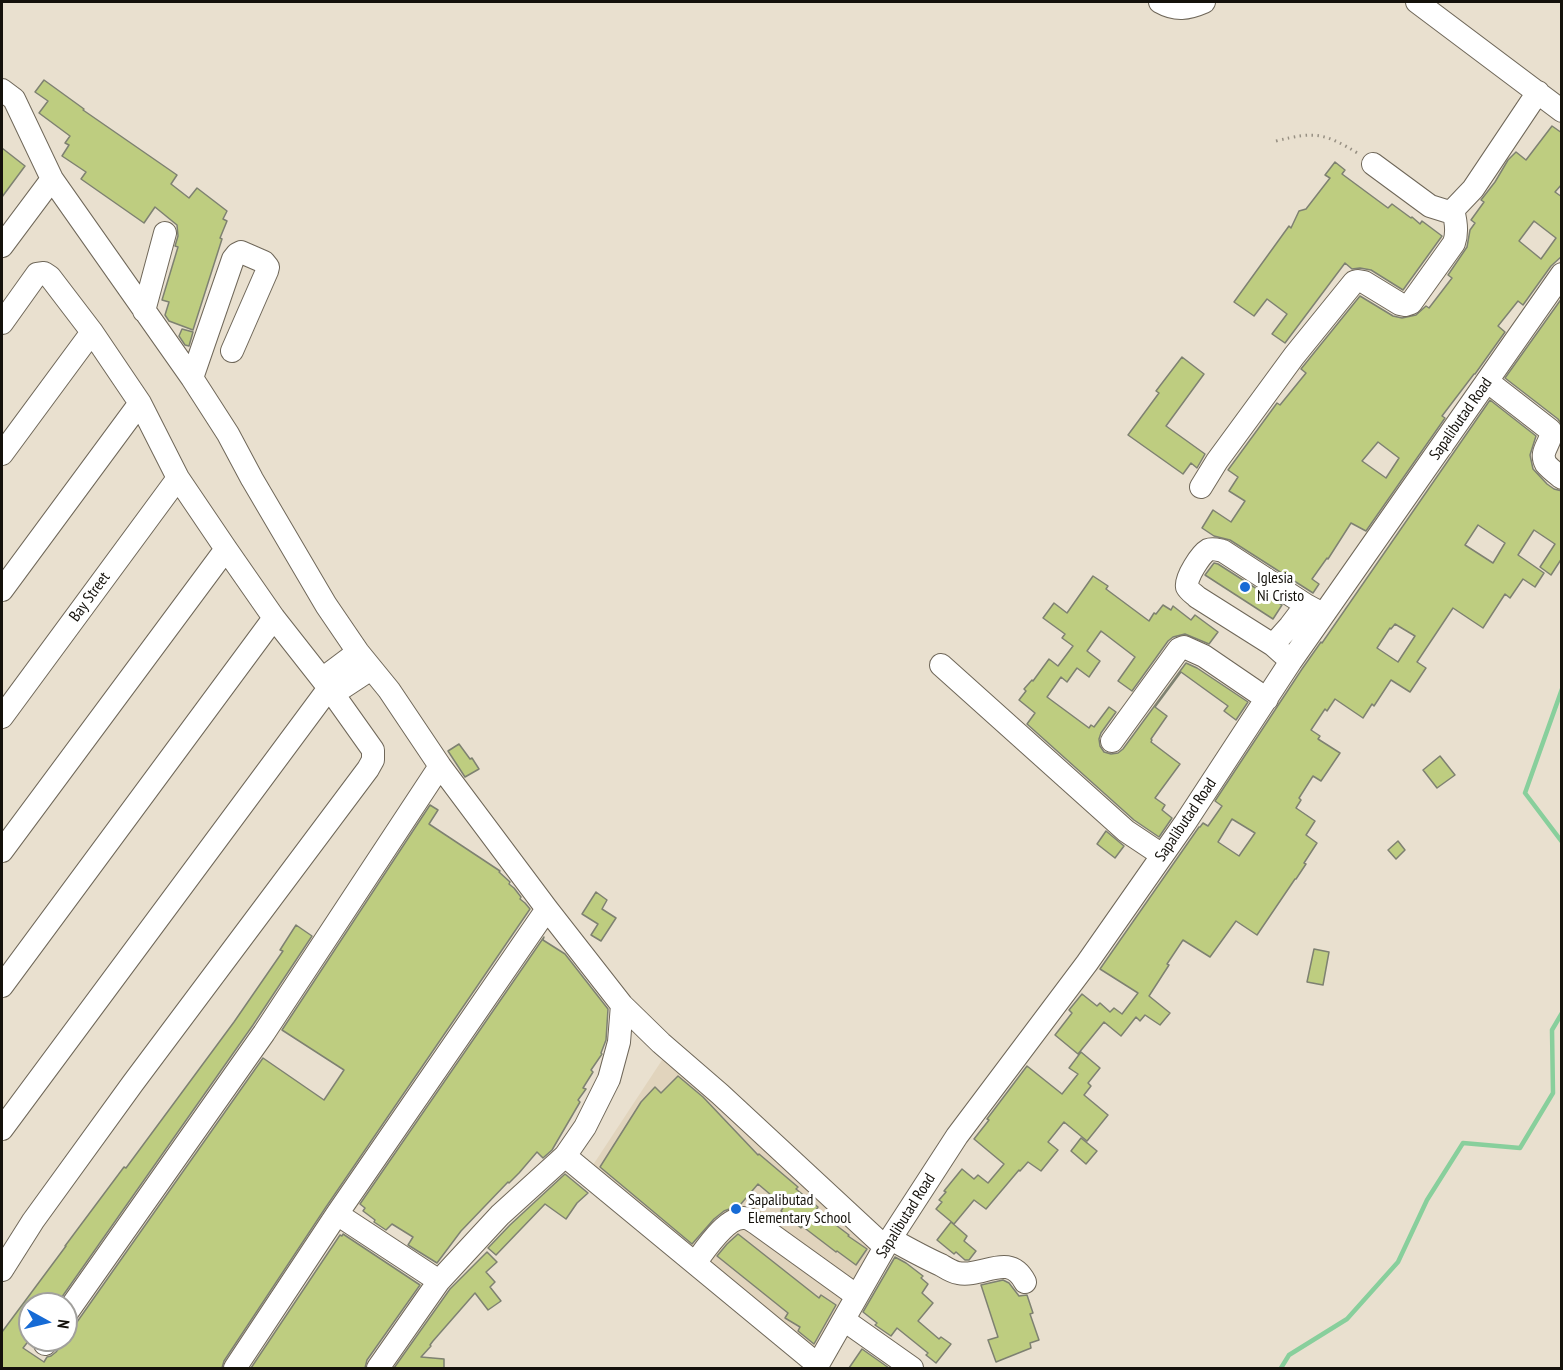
<!DOCTYPE html>
<style>
body{margin:0}
#map{position:relative;width:1563px;height:1370px;overflow:hidden;background:#e9e0cf;font-family:"PT Sans Narrow",sans-serif}
canvas{display:block}
.frame{position:absolute;inset:0;border:3px solid #14110b;pointer-events:none}
.north{position:absolute;left:18px;top:1292px;width:60px;height:60px;box-sizing:border-box;background:#fff;border:2px solid #a1a09d;border-radius:50%;rotate:98deg;font-size:16px;font-weight:700;line-height:24px;text-align:center;color:#14110b}
.north::after{content:'';display:block;margin:auto;width:21px;height:27px;background:#176bd5;clip-path:polygon(50% 0,100% 100%,50% 72%,0 100%)}
</style>
<div id="map">
<canvas width="1563" height="1370"></canvas>
<div class="frame"></div>
<div class="north">N</div>
</div>
<script>
const context = document.querySelector('canvas').getContext('2d');
context.lineJoin = 'round';
function paint(path, color) { context.fillStyle = color; context.fill(path, 'evenodd'); }
function trace(path, color, width, dash) { context.strokeStyle = color; context.lineWidth = width; context.lineCap = dash ? 'butt' : 'round'; context.setLineDash(dash || []); context.stroke(path); }
function write(font, color, halo, rows, align = 'center') {
  context.font = font + ' "PT Sans Narrow",sans-serif'; context.lineWidth = 6; context.setLineDash([]); context.textBaseline = 'middle'; context.strokeStyle = halo; context.fillStyle = color; for (const [text, x, y, turn = 0] of rows) {
    context.save(); context.translate(x, y); context.rotate((+turn || 0) * Math.PI / 180); context.textAlign = isNaN(turn) ? turn : align; if (halo) context.strokeText(text, 0, 0); context.fillText(text, 0, 0); context.restore();
  }
}
const built = new Path2D(`
 M668,1051l207,197 -59,103 -227,-180z`);
const stream = new Path2D(`
 M1562,689l-37,104 37,49
 M1281,1368l8,-13 58,-36 51,-57 29,-62 36,-57 57,5 33,-55 -1,-63 10,-17`);
const building = new Path2D(`
 M44,80l40,29 -1,1 94,65 -6,9 18,14 8,-10 30,23 -4,8 4,2 -7,17 2,1 -29,91 -24,-9 -4,-6 4,-13 -7,-2 16,-53 -3,-1 3,-10 -1,-11 -22,-18 -11,16 -63,-44 5,-7 -24,-16 7,-11 -4,-2 5,-7 -31,-23 9,-12 -13,-9z
 M1552,126l10,7v51l-7,8 7,5v59l-11,10 -28,39 -5,-4 -20,25 7,6 -30,42h-1l-32,42 3,2 -79,113 -15,-8 -23,36 -1,-1 -15,21 7,5 -6,9 -83,-53 -16,-4 -12,-8 11,-18 18,12 14,-21 -16,-10 9,-14 -10,-7 49,-67 3,2 26,-32 -5,-4 59,-73 33,20 9,2 14,-3 10,-9 3,2 23,-30 -4,-3 19,-28 3,-17 5,-7 -4,-3 13,-18 -3,-2 14,-18 13,-22 8,-8 10,8zM1534,221l22,17 -15,21 -22,-18zM1378,442l21,16 -13,20 -24,-17z
 M2,148l23,18 -23,31z
 M1335,162l10,8 -3,4 46,34 4,-4 19,14 1,-1 8,7 2,-3 20,15 -39,54 -32,-20 -11,-2 -8,1 -7,-6 -60,80 -13,-9 15,-20 -20,-15 -13,17 -20,-14 55,-76 2,2 8,-17 7,-2 24,-31 -5,-3z
 M1562,298v127l-4,-6 -53,-41z
 M182,329l11,3 -4,14 -4,-1 -6,-9z
 M1182,357l22,17 -38,52 39,28 -8,14 -6,-5 -8,11 -55,-39 31,-42 -3,-2z
 M1490,400l46,36 -6,19 3,14 14,15 7,5 8,2v67l-11,17 -11,-8 15,-23 -21,-14 -16,25 26,18 -9,14 -12,-8 -13,19 -5,-4 -22,34 -30,-20 -36,54 9,6 -16,24 -19,-12 -17,26 -2,-2 -9,14 -28,-19 -8,12 -2,-2 -14,21 9,6 -2,3 22,14 -19,28 -8,-5 -14,22 2,2 -5,8 19,13 -9,14 11,8 -13,20 2,1 -10,15h-1l-38,56 -21,-14 -26,36 -27,-17 -16,24 2,1 -20,31 21,17 -10,12 -15,-10 -5,6 -4,-4 -15,19 -17,-14 -26,32 -23,-19 17,-22 -3,-3 13,-16 15,12 3,-3 10,9 4,-4 8,6 16,-21 -38,-24 99,-142h1l3,-4 5,3 14,-20 -7,-5 87,-132 19,-27 1,1zM1478,525l27,18 -12,20 -28,-18zM1395,624l20,12 -17,26 -21,-14 13,-20 1,1zM1232,819l23,14 -16,23 -21,-14z
 M1214,563l4,1 64,41 -9,14 -68,-44z
 M1093,576l15,10 -2,3 43,32 5,-8 2,1 7,-9 8,5 2,-4 18,14 4,-5 23,17 -9,12 -24,-10 -12,3 -5,4 -36,50 -14,-10 17,-24 -34,-26 -14,20 13,10 -11,16 -12,-9 -10,14 -6,-5 -14,20 42,31 2,-3 3,2 15,-20 7,5 -15,21 -2,6 1,7 4,6 7,2 7,-1 5,-4 63,-86 11,5 51,34 -12,18 -12,-9 4,-5 -47,-34 -26,35 12,9 -16,23 1,1 -1,2 29,22 -25,34 10,7 -3,5 10,8 -13,19 -25,-17 -107,-96 8,-11 -16,-13 7,-9 -2,-2 8,-9 1,1 16,-22 9,7 15,-20 -11,-8 3,-4 -22,-16 11,-15 13,10z
 M459,744l11,15 2,-1 7,11 -14,8 -17,-26z
 M1440,756l15,19 -18,13 -14,-18z
 M430,805l8,5 -9,14 71,47 -1,1 11,10 -1,2 5,4 7,9 -1,2 5,4 5,6 -204,298 -102,154 -2,7h-220v-36l64,-86h-1l59,-79 2,1 108,-146 49,-71 -3,-1 16,-25 16,11 -59,89 -196,279h-27v35l-7,9 21,14 3,-5 4,-1 5,-4 3,-4 2,-8h5v-11l1,-2 5,-1 5,-4 186,-264 61,42 20,-30 -62,-40z
 M1106,831l18,15 -9,12 -18,-14z
 M1398,841l7,9 -9,9 -8,-9z
 M596,892l11,8 -5,9 14,9 -15,23 -10,-6 7,-11 -16,-10z
 M544,937l-1,3 22,14 43,55 -2,31 -5,13 1,1 -11,16 2,2 -10,16 3,1 -8,11 2,2 -28,48 -9,8 -6,-6 -18,21 -10,10 -1,-1 -47,49 -24,32 -29,-18 5,-8 -21,-13 -6,6 -12,-8 1,-2 -12,-9 2,-3 -5,-4z
 M1314,949l15,3 -6,33 -16,-3z
 M1081,1052l19,16 -12,15 3,3 -7,9 24,20 -21,26 -23,-19 -16,20 10,8 -17,21 -13,-9 -8,9 -1,-1 -33,39 -12,-9 -20,24 -18,-15 6,-7 -3,-2 7,-8 -2,-1 18,-22 12,10 4,-4 10,8 16,-19 -30,-25 15,-19 -2,-1 40,-53 35,28 16,-20 -9,-6z
 M678,1076l25,21 55,58 1,-1 39,33 -2,2 22,18 -2,3 33,25 -1,1 19,13 -11,16 -19,-14 -1,1 -34,-26 -1,2 -20,-17 3,-5 -26,-22 -18,21 -16,6 -10,8 -22,25 -92,-77 41,-65 14,-15 6,6z
 M1081,1138l16,13 -11,13 -15,-13z
 M565,1174l23,19 -11,10 -11,16 -21,-15 -49,51 -8,-7 22,-23z
 M951,1222l16,14 -3,5 12,10 -7,9h-4l-9,-8 -2,2 -17,-14z
 M343,1234l77,51 -53,75 -2,8h-114l89,-133 2,1z
 M738,1234l81,64 2,-3 15,10 -22,39 -16,-13 2,-4 -15,-9 3,-5 -71,-57 10,-12z
 M487,1252l10,10 -11,10 9,10 -5,5 11,14 -13,9 -13,-17 -42,48 -3,4 1,1 -10,11 23,2v9h-50l56,-79z
 M895,1257l11,6 17,13 -2,2 7,6 -6,9 11,10 -15,18 21,18 2,-2 10,7 -15,19 -10,-8 2,-2 -31,-25 -6,8 -16,-11 2,-2 -14,-11z
 M1003,1280l6,3 10,13 8,-1 6,18 -3,1 9,26 -9,3 1,5 -35,14 -8,-22 10,-3 -17,-52z
 M862,1349l27,19h-40z`);
const path = new Path2D(`
 M1276,141c39,-10 49,-8 83,13`);
const minor = new Path2D(`
 M1160,2c16,9 28,7 44,0
 M1417,2l145,109
 M2,90l12,9 38,80 -50,67
 M1373,164l57,42 16,5 7,-1 20,-21 65,-97
 M52,179l140,199 36,56 24,45 74,126 32,47 31,38 51,76 107,143 75,96 39,38 59,51 165,153
 M144,311l21,-78
 M2,323l35,-49 7,-1 6,4 42,55 48,71 38,75 48,71 48,69 55,70 44,62v10l-5,9 -235,314 -100,138 -31,49
 M192,378l41,-119 4,-5 4,-2 23,10 4,5 -1,4 -35,80
 M1487,381l63,49c4,12 -12,20 -4,34 4,5 11,10 16,14
 M2,454l90,-122
 M1201,487l16,-26 77,-105 60,-74 4,-1 6,1 36,22 5,1 6,-2 43,-60c4,-11 2,-22 -1,-33
 M2,590l138,-187
 M1273,645l17,-19 16,-21 13,7
 M1291,661l-18,-16 -76,-48c-3,-3 -8,-6 -10,-10 -2,-9 14,-33 21,-37 5,-2 10,0 15,1l83,54
 M941,665l185,166 36,24
 M322,679l36,-27
 M333,694l38,-25
 M2,717l176,-239
 M1112,741l67,-92 5,-2 20,9 63,43
 M2,851l224,-302
 M2,986l272,-368
 M2,1129l327,-441
 M565,1156l253,209
 M337,1214l102,67
 M891,1239c16,9 32,18 50,26 5,3 11,7 17,8 25,5 51,-22 67,9
 M695,1263c10,-13 31,-46 49,-45 5,0 9,3 13,6l100,72
 M66,1314l198,-281 176,-267
 M844,1320l68,48
 M45,1344l3,-4
 M235,1368l102,-154 210,-305
 M378,1368l61,-87 61,-66 65,-59 20,-29 24,-48 10,-37 3,-37
 M816,1368l69,-121 72,-111 130,-173 98,-140 106,-162 271,-387`);
const markers = [
 [1245,587,6,"#176bd5"],
 [736,1209,6,"#176bd5"]
];
const streetNames = [
 ["Sapalibutad Road",1461,419,-55],
 ["Bay Street",90,597,-54],
 ["Sapalibutad Road",1186,820,-56],
 ["Sapalibutad Road",906,1216,-58]
];
const poiNames = [
 ["Iglesia",1257,578],
 ["Ni Cristo",1257,596],
 ["Sapalibutad",748,1200],
 ["Elementary School",748,1218]
];
paint(built, '#e1d4bd');
trace(stream, '#88cf9c', 4.5);
paint(building, '#becd80');
trace(building, '#7e8171', 1.5);
trace(minor, '#6f6759', 24);
trace(path, '#979083', 3, [1.5, 4.5]);
trace(minor, '#fff', 22);
for (const [x, y, r, color] of markers) { const dot = new Path2D(); dot.arc(x, y, r, 0, 2 * Math.PI); context.fillStyle = color; context.fill(dot); trace(dot, '#fff', 2); }
write('16px', '#14110b', '#fff', streetNames);
write('16px', '#14110b', '#fff', poiNames, 'left');
</script>
